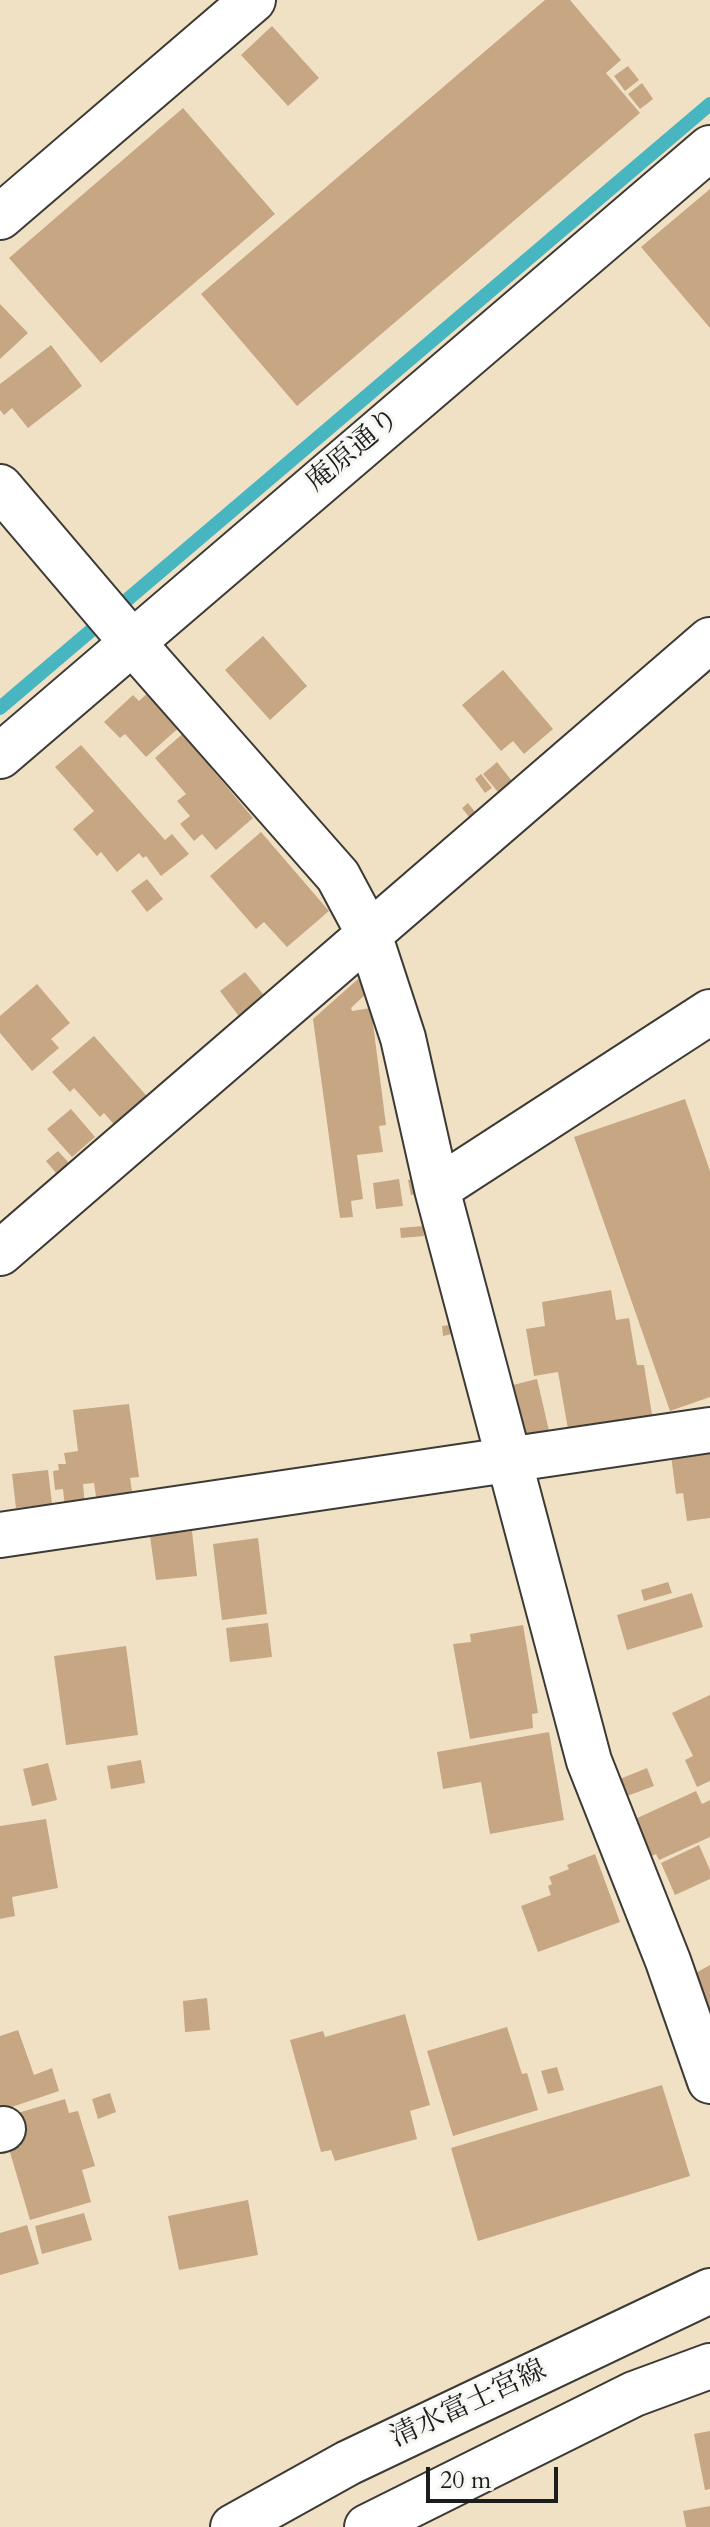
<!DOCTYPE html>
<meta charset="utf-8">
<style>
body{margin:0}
#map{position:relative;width:710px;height:2527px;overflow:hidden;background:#f0e1c4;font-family:Cardo,serif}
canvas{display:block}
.scale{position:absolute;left:426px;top:2467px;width:132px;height:36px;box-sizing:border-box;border:4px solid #1c1c1c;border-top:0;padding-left:10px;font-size:24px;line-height:28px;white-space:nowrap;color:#1c1c1c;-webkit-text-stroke:6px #f6f6f2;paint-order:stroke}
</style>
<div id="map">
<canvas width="710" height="2527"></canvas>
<div class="scale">20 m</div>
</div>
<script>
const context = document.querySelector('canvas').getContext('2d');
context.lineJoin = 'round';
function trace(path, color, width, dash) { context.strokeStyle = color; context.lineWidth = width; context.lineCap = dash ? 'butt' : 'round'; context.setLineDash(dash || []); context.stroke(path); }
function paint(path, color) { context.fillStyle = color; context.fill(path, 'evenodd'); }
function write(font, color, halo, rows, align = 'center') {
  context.font = font + ' Cardo,"Noto Serif JP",serif'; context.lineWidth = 6; context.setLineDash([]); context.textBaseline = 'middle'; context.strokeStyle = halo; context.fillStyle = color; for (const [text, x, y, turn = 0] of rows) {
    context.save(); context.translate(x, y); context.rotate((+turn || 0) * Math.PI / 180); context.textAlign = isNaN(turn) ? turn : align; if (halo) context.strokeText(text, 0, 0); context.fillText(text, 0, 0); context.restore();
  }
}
const stream = new Path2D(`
 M0,708l710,-604`);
const building = new Path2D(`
 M545,0h25l51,60 -15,13 34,40 -343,293 -96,-112z
 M272,26l47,52 -31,28 -47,-51z
 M628,66l11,14 -14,11 -11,-15z
 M642,83l11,16 -13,10 -12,-15z
 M183,108l92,106 -174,149 -92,-105z
 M710,189v139l-69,-81z
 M0,304l28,29 -28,26z
 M51,345l31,41 -54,42 -16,-20 -8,7 -4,-5v-26z
 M263,636l44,50 -37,34 -45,-50z
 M503,670l50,59 -29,25 -11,-13 -12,10 -39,-46z
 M151,690l32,34 -37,33 -21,-23 -5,4 -16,-16 29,-27 6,6z
 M188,729l30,35 -7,4 42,50 -37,32 -14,-16 -8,7 -14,-17 10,-8 -13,-15 9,-7 -31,-36z
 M81,745l84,95 7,-6 17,20 -28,22 -15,-20 -3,2 -4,-5 -22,19 -16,-20 -4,4 -24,-27 21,-18 -39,-44z
 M497,762l15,19 -14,11 -15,-18z
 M481,774l11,14 -7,5 -10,-14z
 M468,803l7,9 -6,5 -7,-9z
 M261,832l68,79 -42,36 -23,-25 -8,7 -46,-53z
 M147,879l16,20 -16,13 -16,-21z
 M245,972l22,27 -26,20 -21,-28z
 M358,979l10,13 -17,16 1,3 19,-3 15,117 -7,1 4,26 -26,3 6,44 -12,2 2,16 -13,1 -27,-199z
 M37,984l33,39 -19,16 8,9 -27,23 -32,-38v-17z
 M94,1036l58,66 -33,28 -15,-17 -4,4 -26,-29 -4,4 -18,-20z
 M685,1099l25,72v226l-40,14 -96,-274z
 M71,1109l24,28 -23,20 -25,-28z
 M58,1151l11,12 -13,10 -10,-12z
 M399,1179l4,27 -27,3 -3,-26z
 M413,1179l4,15 -6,1 -3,-15z
 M423,1226l1,10 -23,2 -1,-10z
 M611,1290l5,30 13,-2 8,47h7l9,56 -84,14 -11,-63 -24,4 -8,-47 19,-3 -3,-24z
 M450,1325l2,9 -9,2 -1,-10z
 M537,1379l13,56 -24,5 -13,-55z
 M129,1404l10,73 -9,1 3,20 -36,5 -3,-20 -11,1 2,22 -20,3 -2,-20 -8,1 -2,-19 6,-1 -1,-6h8l-2,-11 14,-2 -5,-41z
 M710,1451v67l-23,3 -4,-28 -7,1 -5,-39z
 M48,1470l4,34 -36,4 -4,-34z
 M192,1531l5,45 -41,4 -6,-44z
 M258,1538l9,76 -45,6 -9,-76z
 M668,1582l4,11 -28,8 -3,-11z
 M692,1593l11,34 -76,23 -10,-35z
 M268,1623l4,34 -42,5 -4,-34z
 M523,1625l15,88 -6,1 1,14 -63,11 -17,-95 18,-2 -1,-8z
 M126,1646l12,89 -72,10 -12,-89z
 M710,1695v86l-13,6 -12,-27 8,-4 -21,-43z
 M549,1732l15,88 -74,14 -9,-52 -38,7 -6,-37z
 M141,1760l4,23 -34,6 -4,-23z
 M48,1763l9,37 -25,6 -9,-37z
 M647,1768l7,18 -27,10 -7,-17z
 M696,1791l6,13 8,-4v37l-51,23 -3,-6 -7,3 -16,-37z
 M46,1819l12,69 -46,9 3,19 -15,3v-93z
 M699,1845l11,25v9l-35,16 -14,-32z
 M595,1854l25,68 -82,30 -17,-46 30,-11 -3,-9 4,-2 -3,-7 20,-8 -2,-4z
 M710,1965v45l-18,-35z
 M207,1998l3,32 -25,2 -2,-31z
 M405,2014l25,91 -20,6 7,28 -82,22 -4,-11 -10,2 -31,-112 33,-9 2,6z
 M507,2027l15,47 5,-1 11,37 -85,26 -26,-85z
 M18,2030l16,45 18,-7 7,23 -59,20v-75z
 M557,2067l7,23 -16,4 -7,-23z
 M662,2085l28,91 -212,65 -27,-93z
 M110,2093l6,19 -18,7 -6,-20z
 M65,2099l4,14 9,-2 17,55 -13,4 9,32 -61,18 -21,-71 12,-3 -10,-31z
 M248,2200l10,55 -79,15 -11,-54z
 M84,2213l8,27 -50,14 -7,-28z
 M27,2225l12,39 -39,11v-42z
 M710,2431v58l-5,1 -11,-56z
 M710,2506v21h-24l-3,-16z`);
const street = new Path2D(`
 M0,217l253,-217
 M0,487l131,154 207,235 31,58 34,104 34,151 152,572 79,200 42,120
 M437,1189l273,-177
 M0,1253l710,-613
 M0,1535l710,-105
 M0,2130l3,-1`);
const secondary = new Path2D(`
 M0,756l710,-608`);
const primary = new Path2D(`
 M233,2527l115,-64 362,-172
 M367,2527l267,-133 76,-28`);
const streetNames = [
 ["庵原通り",354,451,-40],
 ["清水富士宮線",469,2405,-25]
];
trace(stream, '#48b6c1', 14);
paint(building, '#c7a684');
trace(street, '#3c3a35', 48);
trace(secondary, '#3c3a35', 48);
trace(primary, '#3c3a35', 48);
trace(street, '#fff', 44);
trace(secondary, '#fff', 44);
trace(primary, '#fff', 44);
write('28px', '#1c1c1c', '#f6f6f2', streetNames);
</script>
